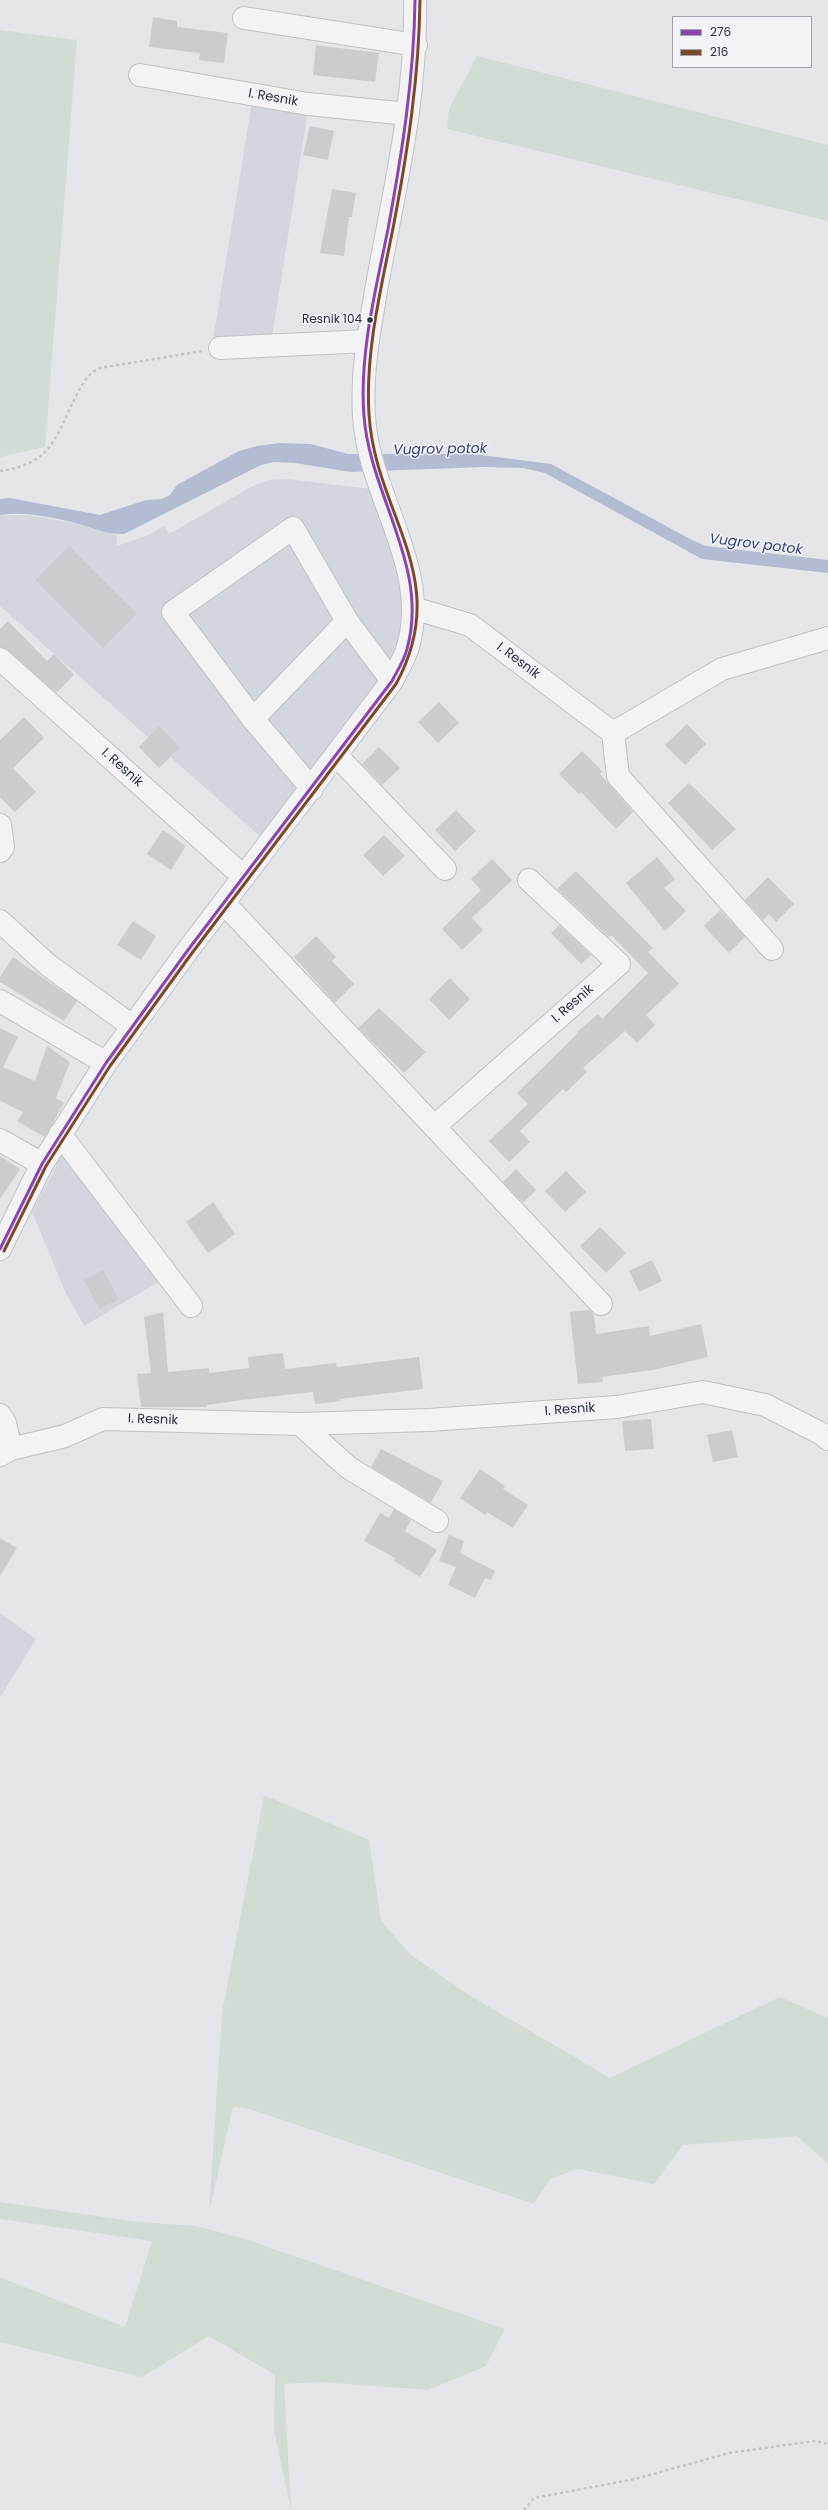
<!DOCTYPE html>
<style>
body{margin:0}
#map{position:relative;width:828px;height:2510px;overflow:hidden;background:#e4e5e8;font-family:Poppins,sans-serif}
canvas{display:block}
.legend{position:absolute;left:672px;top:16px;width:140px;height:52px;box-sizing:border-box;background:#f2f3f7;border:1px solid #a2a5af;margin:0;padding:5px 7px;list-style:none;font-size:12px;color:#2a2f42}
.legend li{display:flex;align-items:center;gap:8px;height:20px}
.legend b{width:20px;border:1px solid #a2a5af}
</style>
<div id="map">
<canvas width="828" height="2510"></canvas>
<ul class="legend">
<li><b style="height:5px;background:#8e44ad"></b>276</li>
<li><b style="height:5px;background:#7a4b2a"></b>216</li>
</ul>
</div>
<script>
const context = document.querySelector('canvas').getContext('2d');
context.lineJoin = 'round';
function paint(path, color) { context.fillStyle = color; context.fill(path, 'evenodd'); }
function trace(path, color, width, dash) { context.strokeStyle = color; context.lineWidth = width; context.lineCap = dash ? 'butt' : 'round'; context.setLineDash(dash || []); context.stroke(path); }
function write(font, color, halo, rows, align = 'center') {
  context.font = font + ' Poppins,sans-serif'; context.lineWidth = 3; context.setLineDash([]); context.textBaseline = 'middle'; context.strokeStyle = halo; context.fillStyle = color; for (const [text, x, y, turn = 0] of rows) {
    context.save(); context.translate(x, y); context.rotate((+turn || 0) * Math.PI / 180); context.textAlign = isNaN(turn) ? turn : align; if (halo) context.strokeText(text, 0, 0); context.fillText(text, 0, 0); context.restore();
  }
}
const built = new Path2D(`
 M252,102l56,8 -37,233 -58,-3z
 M287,479l84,10 26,71 8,33 -2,39 -14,34 -125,174 -264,-234v-91h30l49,9 38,11v11l31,-11 16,-9 5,8 86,-49 14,-5z
 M61,1156l5,1 94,124 -76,45 -19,-35 -33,-79z
 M0,1613l36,26 -35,57 -1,-1z`);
const green = new Path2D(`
 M0,30l77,10 -32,407 -45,10z
 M477,56l351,89v76l-381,-92 2,-20z
 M264,1795l105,45 12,81 30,34 58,40 141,83 170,-81 48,21v146l-31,-28 -114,9 -29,39 -76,-15 -28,10 -16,25 -288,-96 -13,-1 -24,105 13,-199z
 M0,2202l138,20 58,4 46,12 263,91 -19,37 -58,24 -107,-8 -37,2 7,126 -17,-79 1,-56 -66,-39 -67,41 -142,-35v-65l125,50 27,-86 -152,-22z`);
const water = new Path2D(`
 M280,443l31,1 37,10h125l78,10 141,76 14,6 122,14v13l-126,-14 -157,-86 -22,-5 -40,-1 -132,5 -56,-9 -21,-1 -13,3 -137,69c-16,1 -30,-6 -45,-10 -25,-6 -53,-13 -79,-9v-16l10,-1 90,17 46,-15 16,-1 8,-4 7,-10 62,-34 18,-5z`);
const building = new Path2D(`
 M153,17l24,4v6l51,6 -4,30 -25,-3 1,-7 -51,-6z
 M316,45l63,8 -4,29 -62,-7z
 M310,126l24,5 -6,29 -25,-5z
 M332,189l24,4 -4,24h-3l-5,39 -24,-3z
 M69,546l68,68 -34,34 -68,-68z
 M8,621l39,40 7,-7 20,21 -18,18 -48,-43 -8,-3v-18z
 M439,702l20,21 -21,20 -20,-21z
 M24,717l20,21 -31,30 23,24 -21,20 -15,-15v-57z
 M687,724l19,20 -21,21 -20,-20z
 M159,726l21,21 -21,21 -20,-21z
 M379,747l21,21 -18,17 -20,-21z
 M582,751l21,21 -3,2 33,38 -17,17 -35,-37 -2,2 -20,-20z
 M689,783l47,46 -24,21 -44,-47z
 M456,810l20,21 -21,20 -20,-21z
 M163,830l23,16 -15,24 -24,-16z
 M384,835l21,21 -22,20 -20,-21z
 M657,857l18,22 -11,9 22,23 -21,20 -39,-48z
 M492,859l20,21 -40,38 11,12 -21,20 -20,-21 39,-39 -10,-11z
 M576,871l77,77 -5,4 31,32 -33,31 9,10 -18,18 -12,-12 -42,37 4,4 -21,20 -3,-3 -43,42 10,11 -21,20 -20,-21 39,-37 -11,-11 61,-60 -1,-1 21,-18 4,5 46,-46 -37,-38 -2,2 -52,-48z
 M768,877l26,27 -18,18 -7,-8 -6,6 -18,-20z
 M720,910l25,27 -16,16 -25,-27z
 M133,921l23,15 -15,24 -24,-15z
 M559,925l32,30 -10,9 -30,-31z
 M316,936l20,21 -4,4 22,23 -19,19 -41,-46z
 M13,957l64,44 -13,20 -64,-39v-5z
 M450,978l20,21 -21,21 -20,-21z
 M379,1008l47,44 -22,21 -46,-45z
 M0,1028l18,9 -15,30 32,14 12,-35 23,16 -14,36 8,5 -19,34 -28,-16 6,-9 -23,-11z
 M0,1156l20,13 -20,30z
 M516,1169l20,21 -13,13 -20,-21z
 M566,1171l20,21 -21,20 -20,-21z
 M213,1202l22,32 -27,19 -22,-31z
 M600,1227l26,26 -20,20 -26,-27z
 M652,1260l10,21 -23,11 -10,-21z
 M103,1270l16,29 -20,10 -15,-29z
 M589,1310l5,4 2,20 53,-8 1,10 51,-12 7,33 -55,13 -51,7 1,5 -25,2 -8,-72z
 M163,1312l5,60 41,-4v5l40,-5 -1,-11 35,-4 2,16 51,-6 1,4 82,-10 4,32 -83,10 1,2 -26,3 -2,-12 -71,8 -35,5v2h-66l-4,-33 14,-1 -7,-56z
 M651,1419l3,30 -29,2 -3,-30z
 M732,1430l6,27 -25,5 -6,-27z
 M381,1449l62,32 -12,22 -60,-36z
 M480,1469l25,17 -2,3 25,16 -15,23 -26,-16 -2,3 -25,-17z
 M394,1509l17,11 -6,11 32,19 -17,27 -26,-16 1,-3 -31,-17 16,-28 9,5z
 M449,1535l15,6 -4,12 35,18 -4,9 -6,-2 -10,20 -27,-13 8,-18 -17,-6z
 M0,1538l17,10 -17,28z`);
const path = new Path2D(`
 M0,471c53,-7 55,-34 77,-77 6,-11 11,-21 23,-26l102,-17
 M524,2510l10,-12 101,-19 94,-26 86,-12 13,3`);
const minor = new Path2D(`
 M244,18l172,27
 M140,75l168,29 100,10
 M220,348l147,-7
 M413,608l57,17 143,108 5,43 154,173
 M0,659l244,218
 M253,719l94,-98
 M613,733l109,-64 106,-31
 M336,755l109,114
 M312,789l-59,-70 -80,-107 120,-84 54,93 45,60
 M0,825l3,22 -3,4
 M224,903l377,401
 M0,921l48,44 84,61
 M0,1001l106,62
 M435,1126l184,-162 -90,-84
 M60,1134l131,172
 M0,1140l42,24
 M0,1249l42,-85 64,-101 82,-113 204,-269c5,-10 11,-20 15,-31 26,-81 -39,-155 -43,-234 -3,-48 7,-95 15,-142 17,-91 38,-181 36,-274
 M0,1415l5,8 6,26
 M300,1424l49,44 88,53
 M0,1455l11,-6 54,-13 38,-17 197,5 129,-4 188,-13 86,-15 62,13 57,29 6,5`);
const bus1 = new Path2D(`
 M0,1249l42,-85 64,-101 82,-113 204,-269c5,-10 12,-20 15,-32 23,-82 -37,-153 -43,-233 -5,-62 12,-127 24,-187 14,-76 26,-151 27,-229`);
const bus2 = new Path2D(`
 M4,1251l42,-85 64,-100 82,-113 204,-269c58,-107 -21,-168 -27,-270 -4,-64 13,-129 25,-191 14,-74 25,-147 26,-223`);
const markers = [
 [370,320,3.5,"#2a2f42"]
];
const busNames = [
 ["Resnik 104",362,320]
];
const streetNames = [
 ["I. Resnik",273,98,10],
 ["I. Resnik",518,661,37],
 ["I. Resnik",122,768,42],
 ["I. Resnik",573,1004,-41],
 ["I. Resnik",570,1410,-4],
 ["I. Resnik",153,1420,2]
];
const waterNames = [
 ["Vugrov potok",440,450,-1],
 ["Vugrov potok",756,545,7]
];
paint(built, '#d4d6dd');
paint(green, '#d2dcd4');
paint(water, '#b3bcd2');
paint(building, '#cbccd0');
trace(minor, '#c1c2c6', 24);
trace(path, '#c3c3c8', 2.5, [3, 3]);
trace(minor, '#f3f3f5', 22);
trace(bus1, '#8e44ad', 3);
trace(bus2, '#7a4b2a', 3);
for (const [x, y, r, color] of markers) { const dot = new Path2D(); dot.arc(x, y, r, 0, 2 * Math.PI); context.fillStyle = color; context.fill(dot); trace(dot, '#f2f3f7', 1.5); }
write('12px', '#2a2f42', '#f2f3f7', busNames, 'right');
write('13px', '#2a2f42', '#f2f3f7', streetNames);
write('italic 14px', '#354675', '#f2f3f7', waterNames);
</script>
